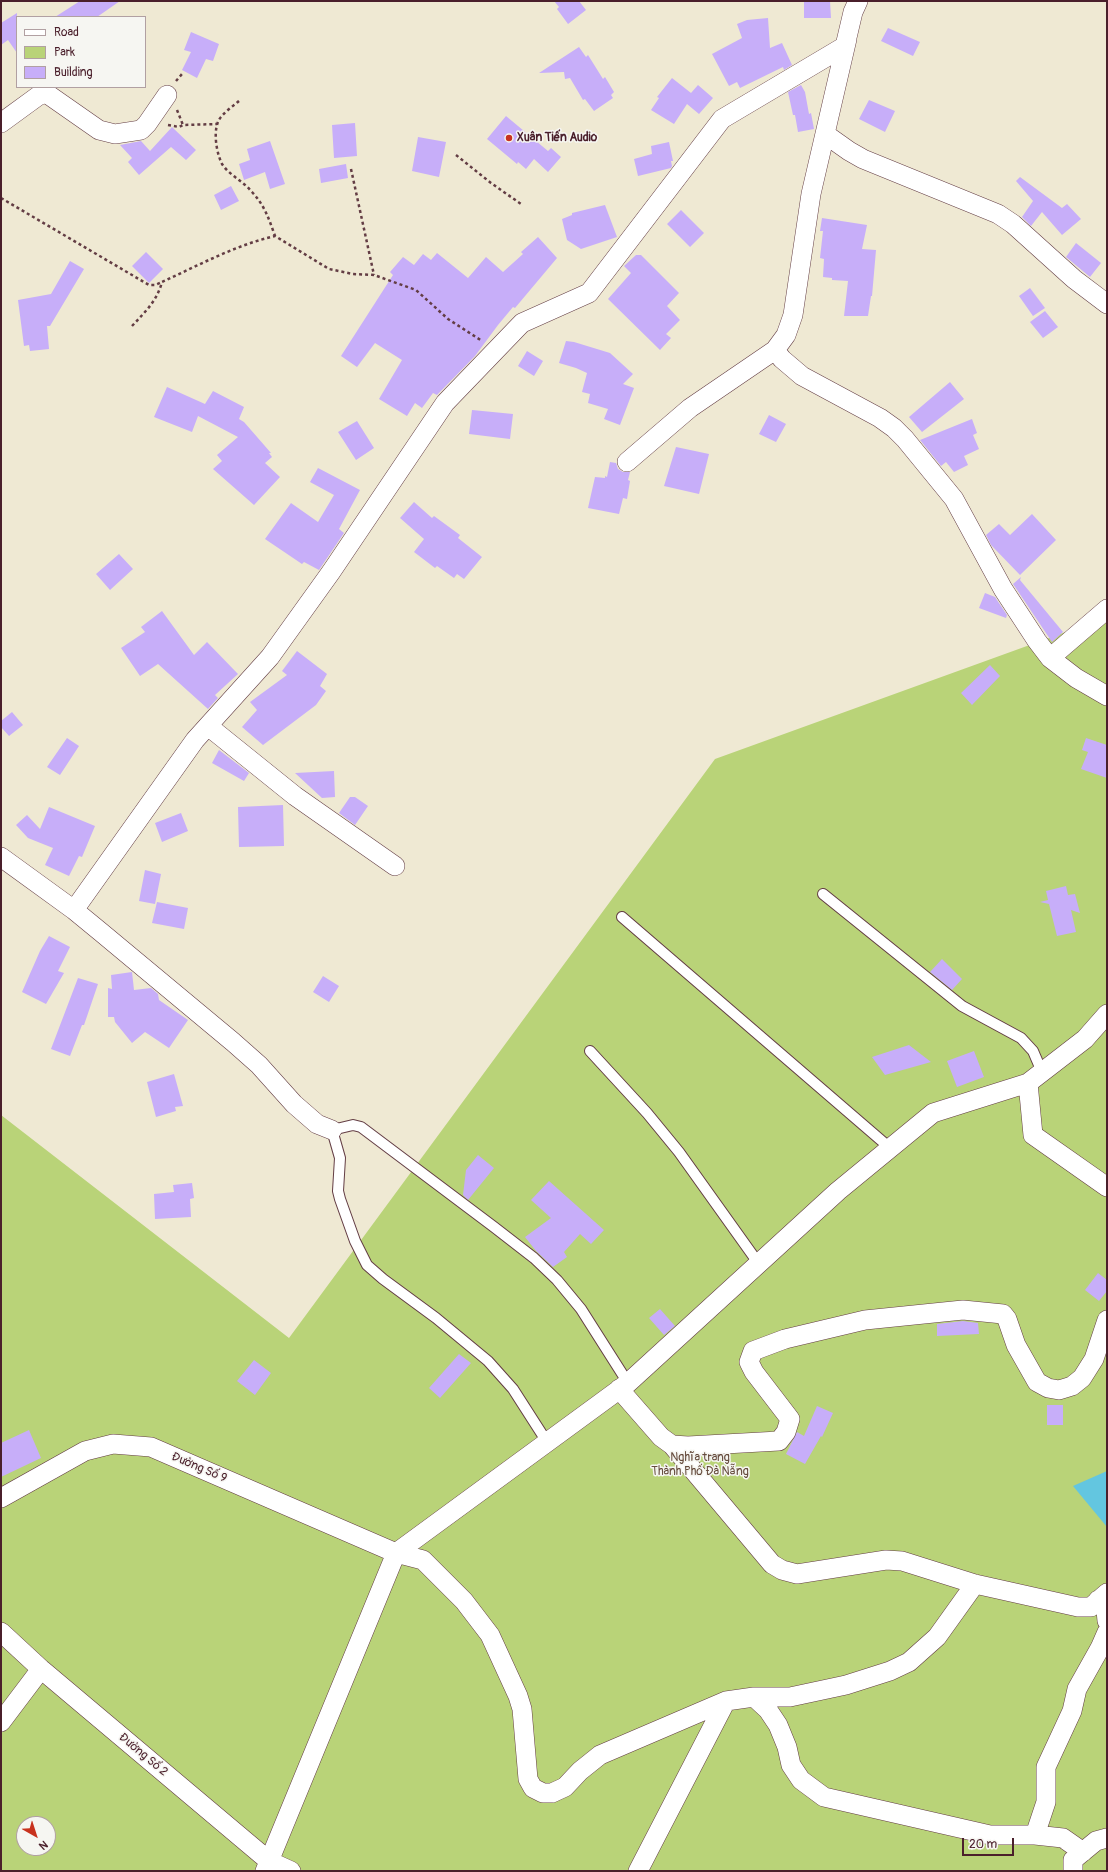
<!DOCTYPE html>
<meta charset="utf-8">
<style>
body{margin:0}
#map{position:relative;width:1108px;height:1872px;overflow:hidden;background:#efe9d3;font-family:Pangolin,sans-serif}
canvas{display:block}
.frame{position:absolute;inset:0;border:2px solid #4a1f2b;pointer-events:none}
.legend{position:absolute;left:16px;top:16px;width:130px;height:72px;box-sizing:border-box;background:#f6f6f2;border:1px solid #b1a0a2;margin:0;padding:5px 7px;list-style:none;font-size:12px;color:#4a1f2b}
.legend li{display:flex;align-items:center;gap:8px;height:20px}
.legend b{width:20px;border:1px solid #b1a0a2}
.north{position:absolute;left:16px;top:1816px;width:40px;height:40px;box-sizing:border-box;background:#f6f6f2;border:1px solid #b1a0a2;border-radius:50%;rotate:141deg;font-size:11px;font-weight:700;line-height:16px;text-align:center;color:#4a1f2b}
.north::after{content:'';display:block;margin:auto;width:14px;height:18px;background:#c8321e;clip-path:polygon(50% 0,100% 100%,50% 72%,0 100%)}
.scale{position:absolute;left:962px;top:1838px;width:52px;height:18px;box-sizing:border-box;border:2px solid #4a1f2b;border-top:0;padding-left:5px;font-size:12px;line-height:14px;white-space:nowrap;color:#4a1f2b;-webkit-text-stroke:3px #f6f6f2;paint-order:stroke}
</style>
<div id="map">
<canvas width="1108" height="1872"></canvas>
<div class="frame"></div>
<ul class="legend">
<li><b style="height:5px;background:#fff"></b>Road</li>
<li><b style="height:11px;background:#b9d378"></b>Park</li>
<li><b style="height:11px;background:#c7aef9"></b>Building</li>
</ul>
<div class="north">N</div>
<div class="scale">20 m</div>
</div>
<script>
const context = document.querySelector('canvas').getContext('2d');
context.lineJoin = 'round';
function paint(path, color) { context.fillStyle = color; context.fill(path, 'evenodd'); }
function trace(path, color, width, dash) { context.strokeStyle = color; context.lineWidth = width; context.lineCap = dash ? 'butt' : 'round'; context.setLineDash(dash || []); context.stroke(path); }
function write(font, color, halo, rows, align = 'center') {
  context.font = font + ' Pangolin,sans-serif'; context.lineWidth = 3; context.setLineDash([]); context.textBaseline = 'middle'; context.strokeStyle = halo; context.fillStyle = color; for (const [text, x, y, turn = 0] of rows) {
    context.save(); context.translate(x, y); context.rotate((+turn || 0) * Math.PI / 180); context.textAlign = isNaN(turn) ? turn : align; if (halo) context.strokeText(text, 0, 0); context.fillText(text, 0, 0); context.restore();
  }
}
const green = new Path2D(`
 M1107,617v1254h-1106v-756l288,223 426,-579zM24,1824h24v24h-24z`);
const water = new Path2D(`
 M1107,1471v56l-34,-41z`);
const building = new Path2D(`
 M80,1h40l-23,16h-42z
 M554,1h25l7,9 -18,14 -11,-15 2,-2z
 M804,1h26l1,17h-27z
 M17,13v40l-9,-13 -7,5v-22z
 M768,18l2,30 12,-5 10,22 -8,5 -1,-3 -43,21 -3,-6 -8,4 -17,-32 30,-16 -5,-14 10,-4z
 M888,28l32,14 -7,14 -32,-15z
 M191,32l28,12 -6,17 -7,-2 -9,19 -15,-8 9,-18 -7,-2z
 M579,47l7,10 2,-2 15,24 2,-2 9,15 -3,3 2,3 -19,13 -9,-12 -2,1 -13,-22 -5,1 -1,-7 -25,1z
 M672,78l19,15 7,-8 15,13 -14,16 -12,-10 -13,20 -23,-14 8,-12 -2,-1z
 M801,85l4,7 4,22 2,-1 3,16 -16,3 -3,-17h-2l-5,-23z
 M869,100l26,11 -10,21 -26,-13z
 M506,116l42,35 3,-3 10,9 -13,15 -14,-13 -8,10 -8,-7 -1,2 -30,-25z
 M355,123l2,33 -23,2 -2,-33z
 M172,127l24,23 -10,10 -15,-13 -32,28 -11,-13 4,-4 -12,-13 21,-4 9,10z
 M418,137l28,5 -7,35 -27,-6z
 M270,141l15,43 -15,5 -5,-17 -21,8 -5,-16 11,-4 -3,-11z
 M669,142l4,19h-2l1,5 -1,2 -33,8 -4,-17 18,-5 -1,-8z
 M346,164l2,14 -27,5 -2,-14z
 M1020,177l42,31 5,-4 14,15 -19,16 -20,-23 -11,14 -9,-9 11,-16 -17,-20z
 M231,186l8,15 -18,9 -7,-15z
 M605,205l12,32 -36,12 -14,-9 -5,-21 10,-4v-2z
 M681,210l23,23 -14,14 -23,-23z
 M822,218l45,7 -5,24 14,1 -4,46h-1l-3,20h-24l4,-35 -16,-1v-2l-9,-1 1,-18 -4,-1 3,-27h-3z
 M538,237l19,21 -42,50 -2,-1 -15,18 -23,31 -38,39 -4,-2 -11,15 -7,-5 -8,13 -28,-17 23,-39 -27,-17 -18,24 -16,-11 52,-81 -3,-3 13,-15 11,8 9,-11 8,6 6,-7 31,25 18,-21 17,15 20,-18 -2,-2z
 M1076,243l25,20 -11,14 -24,-20z
 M146,252l17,17 -14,14 -17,-17z
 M636,255h5l38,38 -12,13 13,14 -14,14 5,4 -11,12 -52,-51 23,-26 -7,-7z
 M70,261l14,8 -34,57h-3l2,23 -19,2 -1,-6 -5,1 -6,-46 33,-6z
 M1030,288l15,20 -12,8 -14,-20z
 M1045,311l13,16 -15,11 -13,-16z
 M566,341l8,1 36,11 23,21 -10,10 11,4 -14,37 -16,-6 4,-10 -20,-6 2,-9 -8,-2 5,-19 -11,-5 -17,-5z
 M527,351l16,10 -9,15 -16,-10z
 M950,382l14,17 -42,33 -13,-15z
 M167,387l38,17 8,-13 31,16 -5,12 5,3 27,31h-2l3,4 -7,6 15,14 -26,28 -41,-36 9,-8 -5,-6 21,-18 -40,-21 -6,16 -38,-15z
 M472,410l41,4 -3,25 -41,-5z
 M769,415l17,9 -10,18 -17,-8z
 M972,419l5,14 -4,2 6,14 -15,7 4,9 -14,7 -8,-10 -5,4 -21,-26z
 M357,421l17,27 -18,12 -18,-28z
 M676,447l33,7 -10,40 -35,-8z
 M610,462l6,1 2,6 5,3h7l-2,8 2,1 -3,18 -4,-1 -4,16 -31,-6 7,-31 10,1v-2l2,1z
 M318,468l42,22 -21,39 5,4 -25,37 -15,-8 -2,2 -37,-25 26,-36 27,19 16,-27 -24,-13z
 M414,502l18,16 2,-2 26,19 -2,3 24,19 -18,22 -7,-5 -3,4 -17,-12 -2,2 -21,-16 10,-13 -24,-21z
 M1032,514l24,26 -36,35 -29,-30 -5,-10 13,-11 11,11z
 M119,554l14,15 -23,21 -14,-16z
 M1021,577l-1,3 43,52 -11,10 -39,-58z
 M985,593l10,4 12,18 -1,3 -27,-10z
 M162,611l32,44 13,-13 31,32 -23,21 3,3 -10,11 -50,-45 -18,12 -19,-28 24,-16 -4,-5z
 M297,651l30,23 -7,12 6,5 -10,14 -53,40 -21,-18 15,-17 -7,-8 37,-27 -5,-4z
 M990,665l10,11 -28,29 -11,-12z
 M12,712l11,13 -14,11 -8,-9v-6z
 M67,738l12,8 -19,29 -13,-8z
 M1086,738l21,7v33l-26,-9 7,-17 -6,-2z
 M219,750l30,23 -5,8 -32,-18z
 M334,771l1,26 -13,1 -27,-25z
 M350,797h5l13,9 -13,19 -16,-12z
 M283,805l1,41 -45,1 -1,-40z
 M49,807l46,19 -13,31 -3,-1 -10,20 -24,-11 8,-17 -25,-10 -12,-13 11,-10 13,14z
 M181,813l7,18 -26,11 -7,-19z
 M145,870l16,4 -6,30 -16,-3z
 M1066,886l2,9 7,-1 5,19 -9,-3 5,22 -19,4 -8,-32 -9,-2 8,-2 -2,-9z
 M157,902l31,6 -4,21 -32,-6z
 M49,936l21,11 -12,24 6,2 -18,31 -24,-12 18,-41z
 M942,959l20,20 -10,11 -22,-18z
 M132,972l2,18 17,-2 7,6 1,6 29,20 -19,28 -24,-16 -13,11 -17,-21 -1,-5h-6v-29l4,1 -1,-14z
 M323,976l16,10 -10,16 -16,-10z
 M78,978l20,6 -14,41h-2l-12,31 -19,-7z
 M909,1045l22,17 -46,13 -13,-18z
 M974,1051l10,26 -27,10 -10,-26z
 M174,1074l9,32 -8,1 1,4 -20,6 -9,-35z
 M478,1155l16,13 -26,32 -5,-5 3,-25z
 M549,1181l55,49 -13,14 -11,-10 -16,18 3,5 -14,10 -17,-16 -11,-14 26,-19 -20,-18z
 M192,1183l2,15 -4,1 1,18 -36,2 -1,-25 20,-2 -1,-7z
 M1098,1273l9,7v11l-8,10 -14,-11z
 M660,1309l15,17 -11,9 -15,-17z
 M963,1321l15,2 1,11 -42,2v-12z
 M459,1354l12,9 -31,35 -11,-10z
 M254,1360l17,13 -16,22 -18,-14z
 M1047,1405h16v20h-16z
 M817,1406l16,7 -11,24 -1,-1 -16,28 -19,-10 11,-22 7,4z
 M29,1430l12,28 -40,19v-34z`);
const path = new Path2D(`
 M176,81l6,-7
 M239,101c-6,5 -13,10 -18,16 -9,10 -5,35 1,47 7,11 21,17 29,27 13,13 18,28 24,45
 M177,110l6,15
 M168,125l11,2 4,-2 34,-1
 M456,155l35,28 30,21
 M351,169l23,106
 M1,198l148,87h6l7,-3
 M132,326c13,-14 25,-25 30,-44 37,-17 74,-37 113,-46l54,33 24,5 21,1 42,15 32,29 34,22`);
const lane = new Path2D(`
 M823,894l139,112 59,32 12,13 9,21
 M622,917l268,231
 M590,1051l57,62 32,39 80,112
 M547,1442l-34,-53 -25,-28 -52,-43 -53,-39 -16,-14 -12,-24 -15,-42 -2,-8 2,-33 -8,-28 21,-5 8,2 133,100 40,31 23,22 24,29 47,74`);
const street = new Path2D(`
 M1,123l37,-27 8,-3 53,37 16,4 26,-4 6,-6 20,-29
 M825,134l24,17 14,8 135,55 15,10 61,55 33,25
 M775,350l7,9 20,17 78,42 14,10 11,11 49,60 49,90 34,52 13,17 26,20 31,18
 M627,462l63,-54 85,-58 11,-15 7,-20 18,-121 36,-155
 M1050,658l57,-49
 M208,726l87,70 100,70
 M1,857l73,53 28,23 131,109 26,23 35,39 23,20 15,6
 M74,910l121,-170 75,-83 61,-85 114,-169 77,-80 67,-30 133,-174 123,-73 8,-34 5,-11
 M1028,1083l5,52 74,52
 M619,1389l42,48 11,8 100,119 10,6 15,4 89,-14 16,1 73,23 103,23h13l16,-14
 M672,1445l16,1 91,-5 7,-9 4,-13 -36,-47 -5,-10 4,-11 32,-12 80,-19 98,-10 40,4 4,5 9,26 21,37 11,6 11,2 13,-4 10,-8 12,-19 13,-39
 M1,1498l84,-47 28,-7 38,3 245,106 27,7 41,41 26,34 28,61 4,13 6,70 5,9 10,5h9l13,-6 15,-16 20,-16 126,-54 28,-4h36l56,-12 44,-14 19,-9 28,-25 38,-53
 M1098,1600l8,10 1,11
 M1,1632l40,37 228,192 22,10
 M754,1697l14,13 10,15 9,22 4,18 10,15 23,17 166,38h45l28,3 20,14
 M1,1722l40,-53
 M1035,1835l11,-33v-35l26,-56 5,-22 23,-41 7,-16
 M265,1871l131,-318 232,-170 210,-192 95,-78 95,-30 57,-44 22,-25
 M638,1871l88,-170
 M1073,1871v-11l23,-19 11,-3`);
const markers = [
 [509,138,4,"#c8321e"]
];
const poiNames = [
 ["Xuân Tiến Audio",517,138]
];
const parkNames = [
 ["Nghĩa trang",700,1458],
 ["Thành Phố Đà Nẵng",700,1472]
];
const streetNames = [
 ["Đường Số 9",199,1468,23],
 ["Đường Số 2",143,1755,40]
];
paint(green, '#b9d378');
paint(water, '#63c6e0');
paint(building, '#c7aef9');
trace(lane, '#633d44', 12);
trace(street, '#633d44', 20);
trace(path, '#633d44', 2.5, [3, 3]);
trace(lane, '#fff', 10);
trace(street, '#fff', 19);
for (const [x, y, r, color] of markers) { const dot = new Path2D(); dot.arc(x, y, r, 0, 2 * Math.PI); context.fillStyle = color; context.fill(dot); trace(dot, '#f6f6f2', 1.5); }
write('bold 12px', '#4a1f2b', '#f6f6f2', poiNames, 'left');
write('12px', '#664c3e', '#f6f6f2', parkNames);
write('12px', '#4a1f2b', '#f6f6f2', streetNames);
</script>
